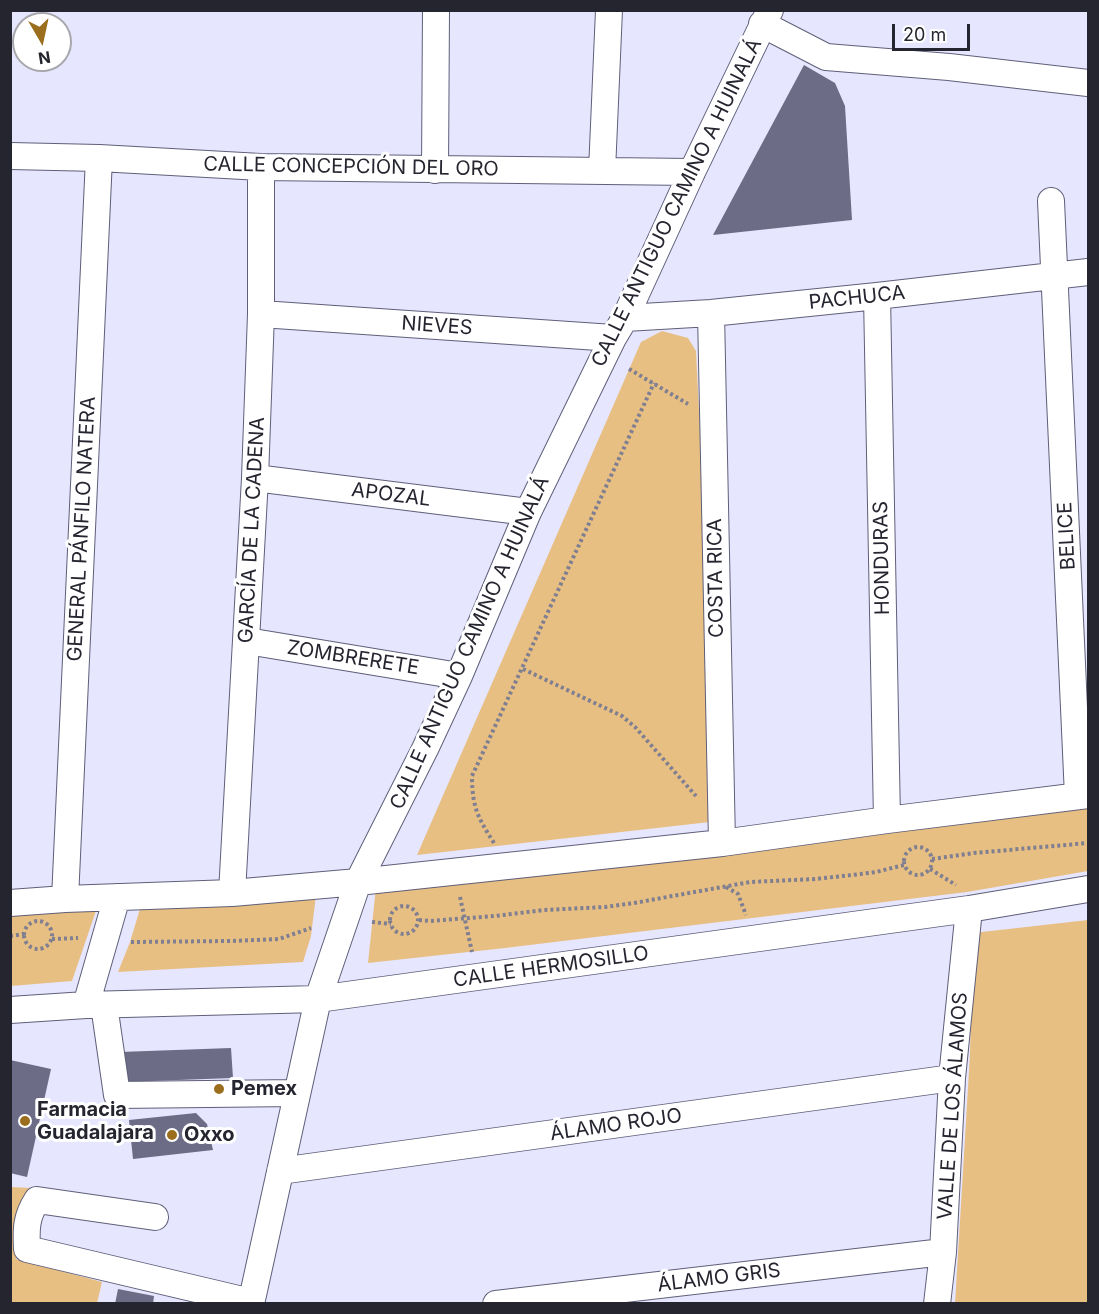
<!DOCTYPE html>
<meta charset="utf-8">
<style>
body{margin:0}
#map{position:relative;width:1099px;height:1314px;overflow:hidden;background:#e6e6ff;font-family:Inter,sans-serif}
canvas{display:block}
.frame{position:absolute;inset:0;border:12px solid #252530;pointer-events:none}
.north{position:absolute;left:12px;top:12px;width:60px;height:60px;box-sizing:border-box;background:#fff;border:2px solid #a8a8ac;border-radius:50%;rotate:171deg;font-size:16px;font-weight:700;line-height:24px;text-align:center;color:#252530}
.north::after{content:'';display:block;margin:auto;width:21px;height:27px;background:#9b6e1e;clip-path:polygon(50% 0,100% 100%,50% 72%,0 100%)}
.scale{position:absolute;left:892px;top:24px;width:78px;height:27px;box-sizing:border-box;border:3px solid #252530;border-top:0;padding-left:8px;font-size:18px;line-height:21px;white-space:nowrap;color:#252530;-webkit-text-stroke:4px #fff;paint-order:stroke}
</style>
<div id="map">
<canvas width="1099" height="1314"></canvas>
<div class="frame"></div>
<div class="north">N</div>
<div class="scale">20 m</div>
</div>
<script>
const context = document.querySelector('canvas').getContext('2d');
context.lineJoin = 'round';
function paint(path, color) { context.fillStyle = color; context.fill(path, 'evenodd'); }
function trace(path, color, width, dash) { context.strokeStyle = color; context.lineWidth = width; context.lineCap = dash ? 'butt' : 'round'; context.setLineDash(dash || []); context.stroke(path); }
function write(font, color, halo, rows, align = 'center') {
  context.font = font + ' Inter,sans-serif'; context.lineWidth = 6; context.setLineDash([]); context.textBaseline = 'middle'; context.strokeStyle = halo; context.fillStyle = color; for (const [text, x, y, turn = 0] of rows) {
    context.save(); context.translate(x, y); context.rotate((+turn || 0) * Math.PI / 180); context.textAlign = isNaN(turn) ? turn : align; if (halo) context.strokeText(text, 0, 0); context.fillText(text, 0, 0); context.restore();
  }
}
const green = new Path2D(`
 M662,331l26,7 8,13 23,470 -302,34 224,-513z
 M1088,799v72l-121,21 -462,56 -137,15 8,-76z
 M316,895l-5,41 -8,26 -185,10 12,-30 12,-40z
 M98,905l-26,76 -61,5v-75z
 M1088,920v383l-133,1 15,-250 3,-121z
 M11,1187l20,1 -15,71 86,23 -5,21 -86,1z`);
const building = new Path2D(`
 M804,65l31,18 10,23 7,114 -139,15z
 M231,1048l2,30 -110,4 -3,-30z
 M10,1060l41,9 -24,108 -17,-4z
 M196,1113l11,11 6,26 -80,9 -4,-39z
 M118,1289l36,7 -1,8h-38z`);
const path = new Path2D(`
 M629,369l59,35
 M523,669l99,47 13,11 61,69
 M494,843c-16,-25 -22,-36 -22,-67l182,-393
 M904 861a14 14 0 1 1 28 0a14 14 0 1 1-28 0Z
 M932,859l42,-6 114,-10
 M930,869l26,16
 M726,887l12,7 8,21
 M460,897l12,55
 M390 920a14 14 0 1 1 28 0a14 14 0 1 1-28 0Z
 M419,920l11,1 65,-5 49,-6 61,-3 29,-4 116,-21 65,-3 37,-4 24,-3 28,-7
 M24 935a14 14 0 1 1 28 0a14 14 0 1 1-28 0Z
 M372,922l19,2
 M10,936l14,-2
 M52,939l26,-1
 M131,942l99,-1 49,-2 32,-11`);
const minor = new Path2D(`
 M762,24l64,33 123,10 139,16
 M10,156l89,2 162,9 431,5
 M435,170l1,-160
 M602,171l7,-161
 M1051,201l27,595
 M877,296l10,524
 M711,313l11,530
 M261,314l352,24
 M625,318l86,-5 166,-17 211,-24
 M255,478l273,34
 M247,641l212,35
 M232,893l23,-415 6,-164v-147
 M65,899l34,-741
 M10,903l55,-4 167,-6 126,-11 364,-39 165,-23 201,-25
 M86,1005l31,-108
 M104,1005l13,90 180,-2
 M10,1010l76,-5 232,-6 651,-90 119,-20
 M280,1171l672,-93
 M155,1217l-118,-17c-11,17 -11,29 -10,49l224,53
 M251,1304l67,-305 40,-117 67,-133 34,-73 69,-164 85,-174 12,-20 67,-146 78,-162
 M496,1304l447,-52
 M937,1304l6,-52 9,-174 17,-169`);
const markers = [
 [219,1089,6,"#9b6e1e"],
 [25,1121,6,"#9b6e1e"],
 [172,1135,6,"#9b6e1e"]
];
const streetNames = [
 ["CALLE CONCEPCIÓN DEL ORO",351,167,1],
 ["CALLE ANTIGUO CAMINO A HUINALÁ",677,203,-64],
 ["PACHUCA",857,298,-6],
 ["NIEVES",437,326,4],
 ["APOZAL",391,495,7],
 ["GENERAL PÁNFILO NATERA",82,529,-87],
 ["GARCÍA DE LA CADENA",252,530,-87],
 ["BELICE",1067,536,-93],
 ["HONDURAS",882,558,-91],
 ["COSTA RICA",716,578,-91],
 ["CALLE ANTIGUO CAMINO A HUINALÁ",470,643,-66],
 ["ZOMBRERETE",353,658,9],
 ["CALLE HERMOSILLO",551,967,-8],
 ["VALLE DE LOS ÁLAMOS",953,1106,-86],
 ["ÁLAMO ROJO",616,1125,-8],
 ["ÁLAMO GRIS",719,1278,-7]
];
const poiNames = [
 ["Pemex",231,1089],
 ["Farmacia",37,1110],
 ["Guadalajara",37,1133],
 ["Oxxo",184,1135]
];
paint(green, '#e8bf83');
paint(building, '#6c6c87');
trace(minor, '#5f5f79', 28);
trace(path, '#7f7f91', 4, [3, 3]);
trace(minor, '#fff', 26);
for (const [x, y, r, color] of markers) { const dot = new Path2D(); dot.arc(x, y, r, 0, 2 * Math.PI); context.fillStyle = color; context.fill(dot); trace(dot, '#fff', 2); }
write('20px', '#252530', '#fff', streetNames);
write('bold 20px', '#252530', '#fff', poiNames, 'left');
</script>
